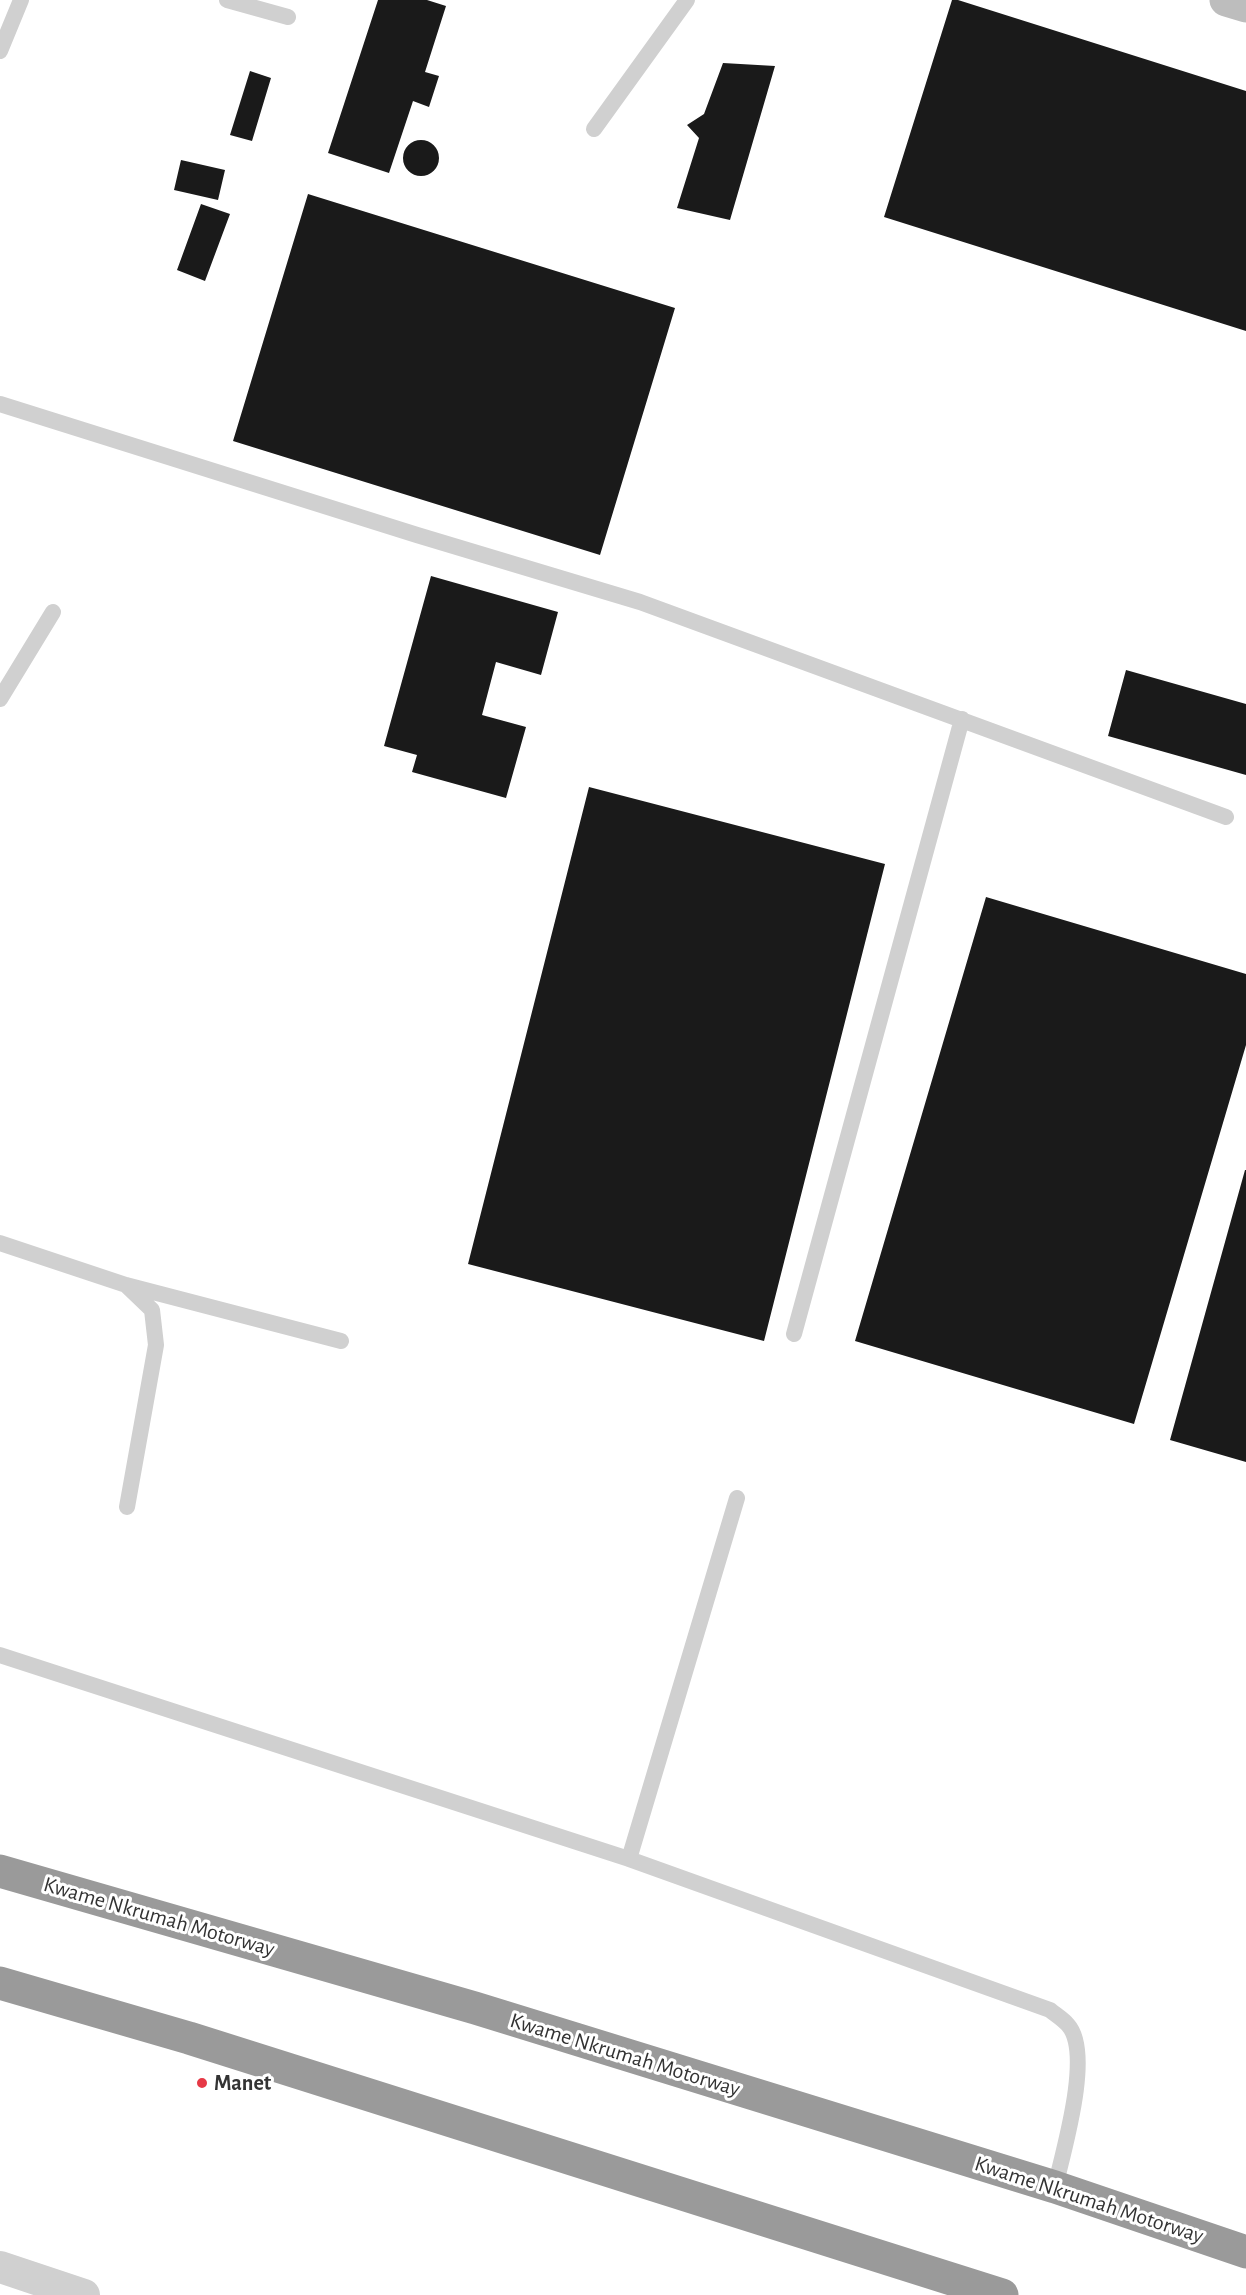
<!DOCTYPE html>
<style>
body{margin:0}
canvas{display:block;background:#fff}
</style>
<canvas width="1246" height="2295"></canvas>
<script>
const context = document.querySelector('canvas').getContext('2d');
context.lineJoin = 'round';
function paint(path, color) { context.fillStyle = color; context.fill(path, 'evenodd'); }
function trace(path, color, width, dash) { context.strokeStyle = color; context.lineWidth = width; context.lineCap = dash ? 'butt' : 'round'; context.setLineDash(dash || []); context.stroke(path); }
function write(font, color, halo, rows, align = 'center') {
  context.font = font + ' "Alegreya Sans",sans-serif'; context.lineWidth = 6; context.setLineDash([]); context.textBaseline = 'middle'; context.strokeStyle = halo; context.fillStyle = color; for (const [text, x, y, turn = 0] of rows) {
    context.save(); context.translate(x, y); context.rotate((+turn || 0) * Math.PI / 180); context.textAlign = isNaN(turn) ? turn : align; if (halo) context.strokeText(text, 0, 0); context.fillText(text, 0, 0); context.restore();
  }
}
const building = new Path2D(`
 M378,0h49l19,6 -21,66 14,4 -10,31 -16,-6 -24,72 -61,-20z
 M952,0h6l288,91v240l-362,-114z
 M723,63l52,3 -45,154 -53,-12 22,-70 -12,-13 17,-11z
 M250,71l21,7 -19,63 -22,-6z
 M403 158a18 18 0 1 1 36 0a18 18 0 1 1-36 0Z
 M181,160l44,10 -7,30 -44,-10z
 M308,194l367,114 -75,247 -367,-114z
 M201,204l29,10 -25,67 -28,-11z
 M431,576l127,36 -17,63 -45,-13 -14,53 44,12 -20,71 -94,-26 5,-17 -33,-9z
 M1126,670l120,34v71l-138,-39z
 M589,787l296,77 -121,477 -296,-77z
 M986,897l260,77v71l-112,379 -279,-83z
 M1245,1170h1v292l-76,-22z`);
const service = new Path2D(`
 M227,0l61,17
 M0,51l21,-51
 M594,129l93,-129
 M0,404l417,131 223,67 586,215
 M0,699l53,-87
 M0,1243l126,42 215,56
 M794,1334l168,-615
 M127,1507l29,-162 -4,-35 -25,-24
 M0,1655l629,204 421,151c6,5 13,9 18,15 25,28 -5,127 -13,162
 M629,1859l108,-361`);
const minor = new Path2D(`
 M0,2267l84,28`);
const secondary = new Path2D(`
 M1226,0l20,6`);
const motorway = new Path2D(`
 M0,1871l475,137 580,179 191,65
 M0,1983l189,55 813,257`);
const markers = [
 [202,2083,6,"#e63946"]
];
const streetNames = [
 ["Kwame Nkrumah Motorway",159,1917,16],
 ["Kwame Nkrumah Motorway",625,2055,17],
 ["Kwame Nkrumah Motorway",1089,2200,18]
];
const poiNames = [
 ["Manet",214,2083]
];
paint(building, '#1a1a1a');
trace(service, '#d0d0d0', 16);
trace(minor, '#d0d0d0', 32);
trace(secondary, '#bdbdbd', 33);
trace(motorway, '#9a9a9a', 33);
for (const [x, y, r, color] of markers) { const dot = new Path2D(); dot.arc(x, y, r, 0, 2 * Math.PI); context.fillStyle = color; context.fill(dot); trace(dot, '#fff', 2); }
write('22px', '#333', '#fff', streetNames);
write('bold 22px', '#333', '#fff', poiNames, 'left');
</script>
